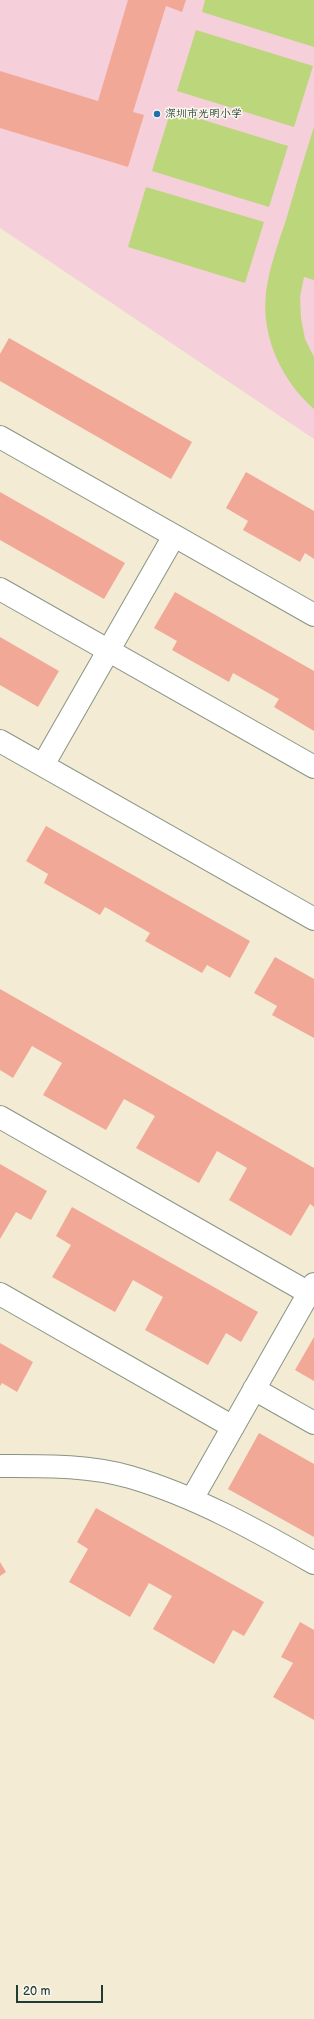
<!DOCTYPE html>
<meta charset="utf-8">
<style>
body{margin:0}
#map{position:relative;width:314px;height:2019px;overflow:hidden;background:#f3ebd4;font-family:"Balsamiq Sans",sans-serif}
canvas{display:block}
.scale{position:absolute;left:16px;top:1985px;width:87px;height:18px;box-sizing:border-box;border:2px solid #1f3d34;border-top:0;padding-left:5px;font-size:12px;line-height:14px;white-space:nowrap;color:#1f3d34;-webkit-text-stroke:3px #fbf7ec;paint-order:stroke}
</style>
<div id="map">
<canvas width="314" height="2019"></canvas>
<div class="scale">20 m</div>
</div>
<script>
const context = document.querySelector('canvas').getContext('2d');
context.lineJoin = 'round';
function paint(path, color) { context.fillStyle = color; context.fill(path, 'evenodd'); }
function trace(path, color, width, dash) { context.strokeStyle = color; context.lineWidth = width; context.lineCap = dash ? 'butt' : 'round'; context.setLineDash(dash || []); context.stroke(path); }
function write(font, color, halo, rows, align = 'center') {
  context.font = font + ' "Balsamiq Sans","LXGW WenKai TC",sans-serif'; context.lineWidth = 3; context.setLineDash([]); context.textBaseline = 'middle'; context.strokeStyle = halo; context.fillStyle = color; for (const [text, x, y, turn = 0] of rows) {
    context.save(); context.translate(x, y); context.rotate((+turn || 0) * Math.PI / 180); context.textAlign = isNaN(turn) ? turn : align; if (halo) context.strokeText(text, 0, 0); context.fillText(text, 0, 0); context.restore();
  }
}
const built = new Path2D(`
 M0,0h314v439l-314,-211z`);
const green = new Path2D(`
 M205,0h109v47l-112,-35z
 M196,30l117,36 -19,61 -117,-36z
 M171,110l117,36 -19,61 -117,-36z
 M314,127v153l-10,-3 -4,20 1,21 4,21 9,18v52c-32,-28 -53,-72 -48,-116 3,-25 12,-49 20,-73 9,-31 18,-62 28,-93z
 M146,187l118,35 -19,61 -117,-36z`);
const building = new Path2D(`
 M128,0h58l-4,12 -16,-6 -33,106 11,3 -16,52 -128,-39v-57l98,30z
 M9,338l183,104 -21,37 -171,-98v-27z
 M246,472l68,39v48l-9,-6 -5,9 -57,-32 5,-9 -22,-13z
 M0,492l125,71 -21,36 -104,-59z
 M175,592l139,79v60l-40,-24 5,-8 -46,-26 -4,9 -57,-32 5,-9 -23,-13z
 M0,637l59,34 -21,36 -38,-22z
 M46,826l204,115 -20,37 -23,-13 -5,8 -57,-32 5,-8 -45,-26 -5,8 -56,-32 4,-9 -22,-13z
 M275,957l39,22v59l-42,-23 5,-9 -23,-13z
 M0,989l314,179v39l-4,-3 -19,32 -62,-36 18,-32 -30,-17 -18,32 -63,-35 19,-32 -31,-17 -18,31 -63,-35 19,-32 -30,-17 -19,32 -13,-8z
 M0,1164l47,27 -16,29 -15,-8 -16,27z
 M72,1207l186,105 -17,30 -15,-9 -18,32 -63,-35 18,-33 -30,-17 -18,32 -63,-35 19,-32 -15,-9z
 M314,1337v44l-19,-11z
 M0,1343l33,19 -16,30 -15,-9 -2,3z
 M259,1433l55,31v73l-86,-48z
 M96,1508l168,94 -20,34 -11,-6 -19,34 -61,-35 19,-33 -23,-13 -19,34 -61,-35 19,-33 -11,-7z
 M0,1562l6,10 -6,4z
 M300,1622l14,8v90l-41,-23 20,-34 -12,-6z`);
const minor = new Path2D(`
 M0,437l314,178
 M0,589l314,178
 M0,741l314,178
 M43,765l131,-229
 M0,1117l309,176
 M0,1294l233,133
 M254,1389l60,34
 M0,1466c43,0 88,-1 130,11 65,19 126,53 184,86
 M192,1499l122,-215`);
const markers = [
 [157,114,4,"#1f6fb2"]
];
const poiNames = [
 ["深圳市光明小学",165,114]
];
paint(built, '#f5cfd9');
paint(green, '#bcd67b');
paint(building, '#f2a897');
trace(minor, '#899484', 24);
trace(minor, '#fff', 22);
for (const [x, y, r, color] of markers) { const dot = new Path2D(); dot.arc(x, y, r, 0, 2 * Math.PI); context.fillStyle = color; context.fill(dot); trace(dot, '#fbf7ec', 1.5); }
write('11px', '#1f3d34', '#fbf7ec', poiNames, 'left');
</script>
